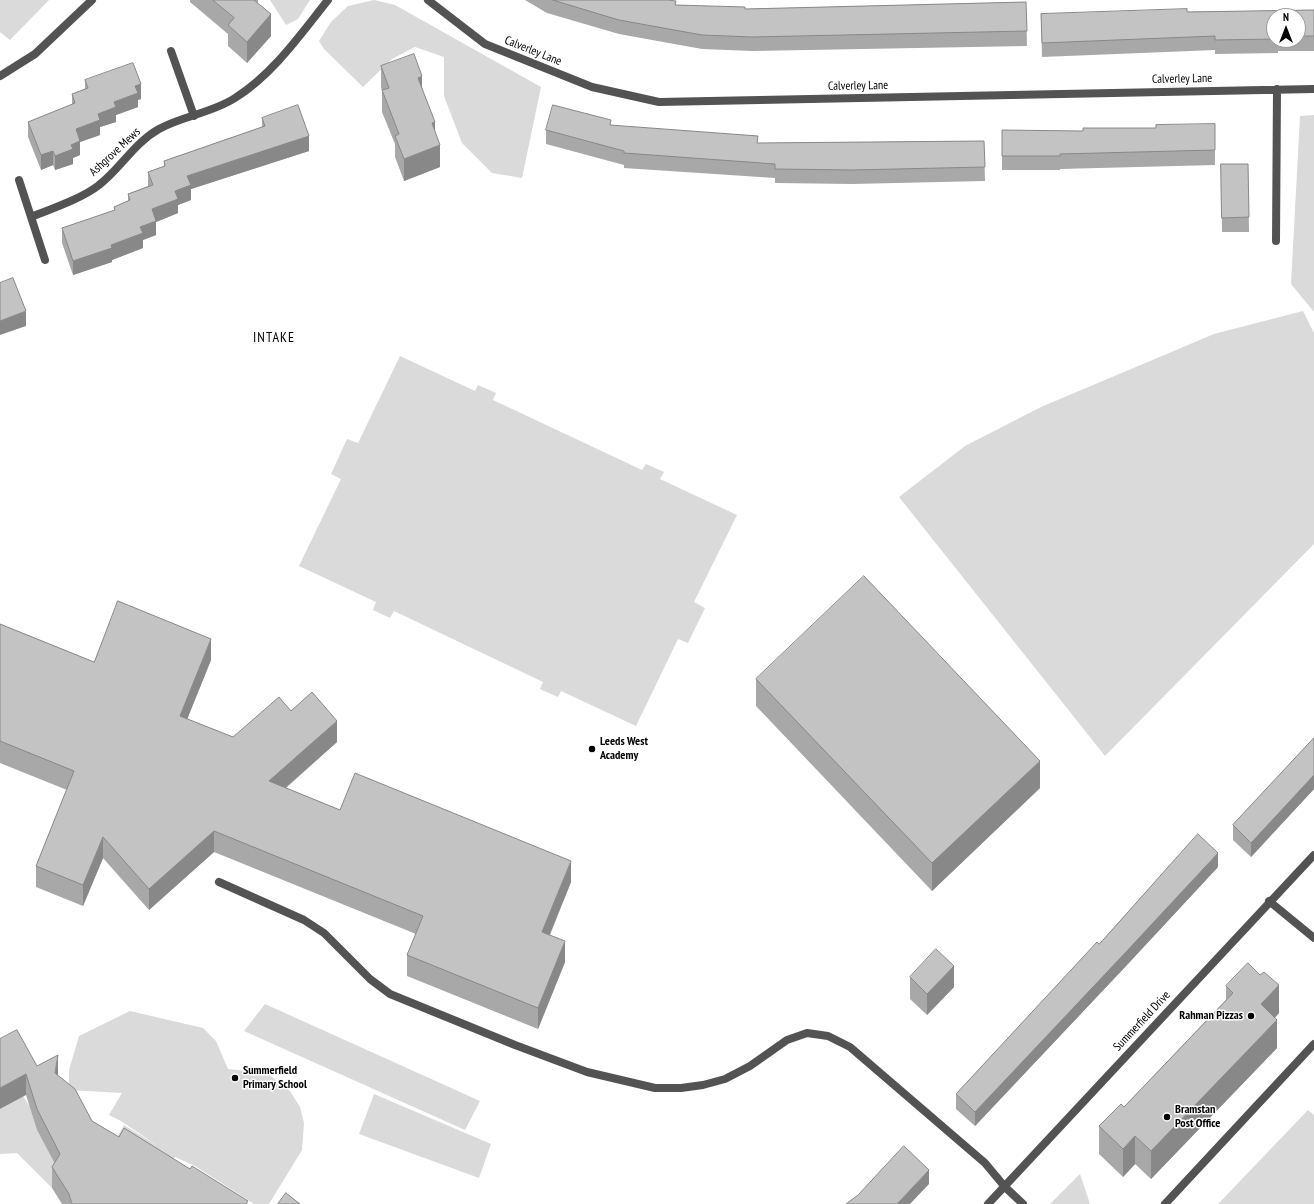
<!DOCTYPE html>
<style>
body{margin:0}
#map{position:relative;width:1314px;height:1204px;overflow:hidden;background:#fff;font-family:"PT Sans Narrow",sans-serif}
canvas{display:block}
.north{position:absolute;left:1266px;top:8px;width:40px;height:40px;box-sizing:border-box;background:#fff;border:1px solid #999;border-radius:50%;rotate:0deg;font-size:11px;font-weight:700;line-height:16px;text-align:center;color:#000}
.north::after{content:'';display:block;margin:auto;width:14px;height:18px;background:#000;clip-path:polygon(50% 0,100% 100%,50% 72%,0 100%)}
</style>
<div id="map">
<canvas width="1314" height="1204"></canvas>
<div class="north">N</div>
</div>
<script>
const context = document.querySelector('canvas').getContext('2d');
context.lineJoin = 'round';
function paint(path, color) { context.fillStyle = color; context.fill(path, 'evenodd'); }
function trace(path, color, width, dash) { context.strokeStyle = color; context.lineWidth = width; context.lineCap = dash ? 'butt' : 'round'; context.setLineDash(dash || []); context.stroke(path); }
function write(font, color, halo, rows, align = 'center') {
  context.font = font + ' "PT Sans Narrow",sans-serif'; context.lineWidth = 3; context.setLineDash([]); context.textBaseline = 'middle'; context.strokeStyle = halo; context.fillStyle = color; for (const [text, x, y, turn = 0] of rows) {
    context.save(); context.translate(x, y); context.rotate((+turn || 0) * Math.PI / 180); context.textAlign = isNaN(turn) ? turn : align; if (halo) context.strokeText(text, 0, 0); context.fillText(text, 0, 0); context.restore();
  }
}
const green = new Path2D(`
 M0,0h49l-39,40 -10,-8z
 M270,0h40l-12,19 -12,6z
 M374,0l21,5 146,82 -19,91 -30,-5 -30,-30 -18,-47v-39l-29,-10 -23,12 -29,28 -39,-38 -5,-8 12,-19 17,-16z
 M1314,115v197l-23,-28 9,-168z
 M1303,311l11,22v211l-209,212 -206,-259 66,-51 76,-39 173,-73z
 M400,356l75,35 3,-6 18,8 -3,7 149,70 4,-6 18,8 -4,7 77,36 -43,87 11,6 -17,35 -10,-4 -42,87 -75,-35 -3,6 -18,-8 3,-7 -149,-71 -4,7 -17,-8 3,-8 -77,-36 42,-87 -10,-5 16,-35 11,4z
 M265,1004l215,97 -15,29 -221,-99z
 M130,1011l73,17 13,13 12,28 39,4 23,18 10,16 4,16 -2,27 -33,54h-15l-59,-38 -20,-9 -6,9 -53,-27 8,-14 34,21 -37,-25 -12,-6 13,-22 -53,-3v-20l10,-34z
 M374,1094l117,50 -12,34 -120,-44z
 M23,1096l7,11 7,23 24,45 -9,13 -35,-35 -17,1v-45z
 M1308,1110l6,5v89h-96z
 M1080,1174l10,30h-40z`);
const service = new Path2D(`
 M219,882l85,38 20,13 46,46 20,15 125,51 72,27 68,16h26l22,-3 22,-6 25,-13 37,-26 20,-7 21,3 22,11 135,116 20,24
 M1165,1204l149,-160`);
const minor = new Path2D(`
 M428,0l57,44 107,43 67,15 655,-13
 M171,51l23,65
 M19,180l26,80
 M31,217c20,-8 52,-19 68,-32 22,-17 35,-42 60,-56 23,-13 53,-16 76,-31 38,-24 65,-63 93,-98
 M1276,241l1,-152
 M1269,901l45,37
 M1005,1187l18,17
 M988,1204l326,-349`);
const tertiary = new Path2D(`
 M0,76l35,-22 57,-54`);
const wall = new Path2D(`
 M190,0h68v3l13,33 -24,27 -19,-17v-12l-38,-32z
 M525,0h143l8,5 69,4 281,-7 1,44 -275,5 -50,-2 -83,-15 -72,-21z
 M1314,10v41h-36v2l-63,1v-4l-173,7 -1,-43zM1274,16h24v24h-24z
 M381,66l41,22 13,44 5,35 -36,14 -9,-24v-13l-13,-32v-21l-1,-4z
 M85,80l56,19 -3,1v7l-22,8v7l-16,5v8l-20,7v13l-7,3v6l-18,6 -2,-5 -12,5 -13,-33v-15l44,-17v-11l13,-5z
 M262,118l47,33 -118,38v11l-13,5v8l-22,9v13l-13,5v8l-31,12v2l-39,13 -11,-32v-15l52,-17v-4l14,-6v-7l20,-8v-14l16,-6v-5l98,-34z
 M611,125l147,18 226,-2 1,40 -133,3 -77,-1v-5l-151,-10v-3l-78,-21v-14z
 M1002,130l213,20v15l-155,4v1h-58z
 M1221,164h27l1,68h-27z
 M0,624l94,38 117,-2 -24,59 46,18 58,-26 46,31 -51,46 54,22 231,72 -21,53 15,27 -27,67 -131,-53v-21l9,-21 -202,-82 -65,58 -46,-52 -20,48 -47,-19v-21l31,-76 -67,-27z
 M756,679l284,109 -108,103 -176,-185z
 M1314,738v51l-63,68 -18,-17v-15z
 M1218,867l-92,99 -151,160 -19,-17v-15l143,-150z
 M910,977l44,10 -27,28 -17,-16z
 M1226,986l53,27 -4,5 2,30 -126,131 -16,-15 -12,13 -24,-23v-28l25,-19 102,-107z
 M0,1039l37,27 21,9 34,46 27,16 129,67h-186l-10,-16v-21l3,-3 -18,-34 -11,-35z`);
const shadedWall = new Path2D(`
 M271,14v22l-24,27v-21z
 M422,76v21l-4,-19z
 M141,84v15l-3,1v7l-22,8v7l-16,5v8l-20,7v13l-7,3v6l-18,6v-14l16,-11 5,-16 22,-15 37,-28z
 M435,122v21l-3,-20z
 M309,136v15l-118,38v11l-13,5v8l-22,9v13l-13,5v8l-31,12v2l-39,13v-14l38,-16 29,-18 12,-18 23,-18 12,-15z
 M440,145v22l-36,14v-22z
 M53,151v14l-12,5v-15z
 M26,311v15l-26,9v-14z
 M211,639v21l-31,77v-21z
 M337,721v21l-68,60v-21z
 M1040,761v27l-108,103v-28z
 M1314,775v14l-63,68v-14z
 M214,831v21l-65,58v-21z
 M103,837v21l-20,48v-21z
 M1218,853v14l-92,99 -151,160v-14z
 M571,861v21l-29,71v-21z
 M565,941v21l-27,67v-21z
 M954,966v21l-27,28v-21z
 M1279,985v28l-18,19v-28z
 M1277,1020v28l-126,131v-28z
 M58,1055v21l-3,-3z
 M26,1074v21l-26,14v-21z
 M1135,1136v28l-12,13v-28z
 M929,1170v14l-19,20h-13z`);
const building = new Path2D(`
 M213,0h41l17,14 -24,28 -19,-17 6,-7z
 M553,0h115l8,1 -1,4 70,2v2l281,-7 1,29 -275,6 -50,-2 -83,-15z
 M1187,9v3l127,-2v26h-16v-20h-24v23l-59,1v-4l-173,7 -1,-29z
 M414,54l8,22 -4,2 17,44 -3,1 8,22 -36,14 -9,-23 4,-2 -17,-44 7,-2 -8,-22z
 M133,63l8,21 -6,2 3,7 -24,9 2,5 -18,7 2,6 -24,9 4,12 -9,4 2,4 -18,7 -2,-5 -12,4 -13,-33 47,-19 -3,-9 16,-6 -3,-8z
 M298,105l11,31 -122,40 4,9 -16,6 3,8 -26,10 4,12 -16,6 3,6 -32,12 1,3 -39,13 -11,-33 53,-18 -1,-3 16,-7 -2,-6 25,-9 -5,-13 17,-6 -1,-5 101,-35 -3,-8z
 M553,105l58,15 -1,5 148,11 -1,7 227,-2 1,26 -133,3 -77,-1v-5l-151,-11v-2l-78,-21z
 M1215,124v26l-155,4v2h-58v-26l81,1v-3h73v-3z
 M1221,164h27l1,53 -27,1z
 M13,278l13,33 -26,10v-38z
 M864,576l176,185 -108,102 -176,-184z
 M118,601l93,38 -31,77 53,21 46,-40 12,14 21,-19 25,29 -68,60 71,29 15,-37 216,88 -29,71 23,9 -27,67 -131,-53 16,-39 -209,-85 -65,58 -46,-52 -20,48 -47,-19 38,-95 -74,-30v-117l94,38z
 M1314,738v37l-63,68 -18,-18z
 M1198,834l20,19 -92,99 -151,160 -19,-18 141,-152 2,2z
 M936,949l18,17 -27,28 -17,-17z
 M1248,963l12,12 4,-3 15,13 -18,19 16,16 -126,131 -16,-15 -12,13 -24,-23 22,-22 3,3 109,-114 -7,-7z
 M17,1030l20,36 21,-11 -3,18 20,16 17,32 27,16 5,-9 66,41 2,-3 56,35 -2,3h-174l-3,-10 -17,-27 8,-13 -23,-45 -11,-35 -26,14v-49z
 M904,1146l25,24 -32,34h-51l12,-9z
 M286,1193l14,11h-22z`);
const markers = [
 [592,749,4,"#000"],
 [1251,1016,4,"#000"],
 [235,1078,4,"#000"],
 [1167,1117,4,"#000"]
];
const streetNames = [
 ["Calverley Lane",533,51,22],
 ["Calverley Lane",1182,79,-1],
 ["Calverley Lane",858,86,-1],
 ["Ashgrove Mews",115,152,-43],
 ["Summerfield Drive",1142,1021,-47]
];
const poiNames = [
 ["Leeds West",600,742],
 ["Academy",600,756],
 ["Rahman Pizzas",1243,1016,"right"],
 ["Summerfield",243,1071],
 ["Primary School",243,1085],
 ["Bramstan",1175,1110],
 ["Post Office",1175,1124]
];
const quarterNames = [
 ["INTAKE",274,338]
];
paint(green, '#dadada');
trace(service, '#535353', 8);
trace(minor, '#535353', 8);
trace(tertiary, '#535353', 8);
paint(wall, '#a8a8a8');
paint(shadedWall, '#888');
paint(building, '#c3c3c3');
trace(building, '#888', 1);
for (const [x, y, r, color] of markers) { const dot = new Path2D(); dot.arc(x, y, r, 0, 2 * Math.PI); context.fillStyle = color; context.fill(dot); trace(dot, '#fff', 1.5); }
write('12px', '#000', '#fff', streetNames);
write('bold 12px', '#000', '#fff', poiNames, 'left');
context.letterSpacing = '1px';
write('14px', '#000', '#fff', quarterNames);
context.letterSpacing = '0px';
</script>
